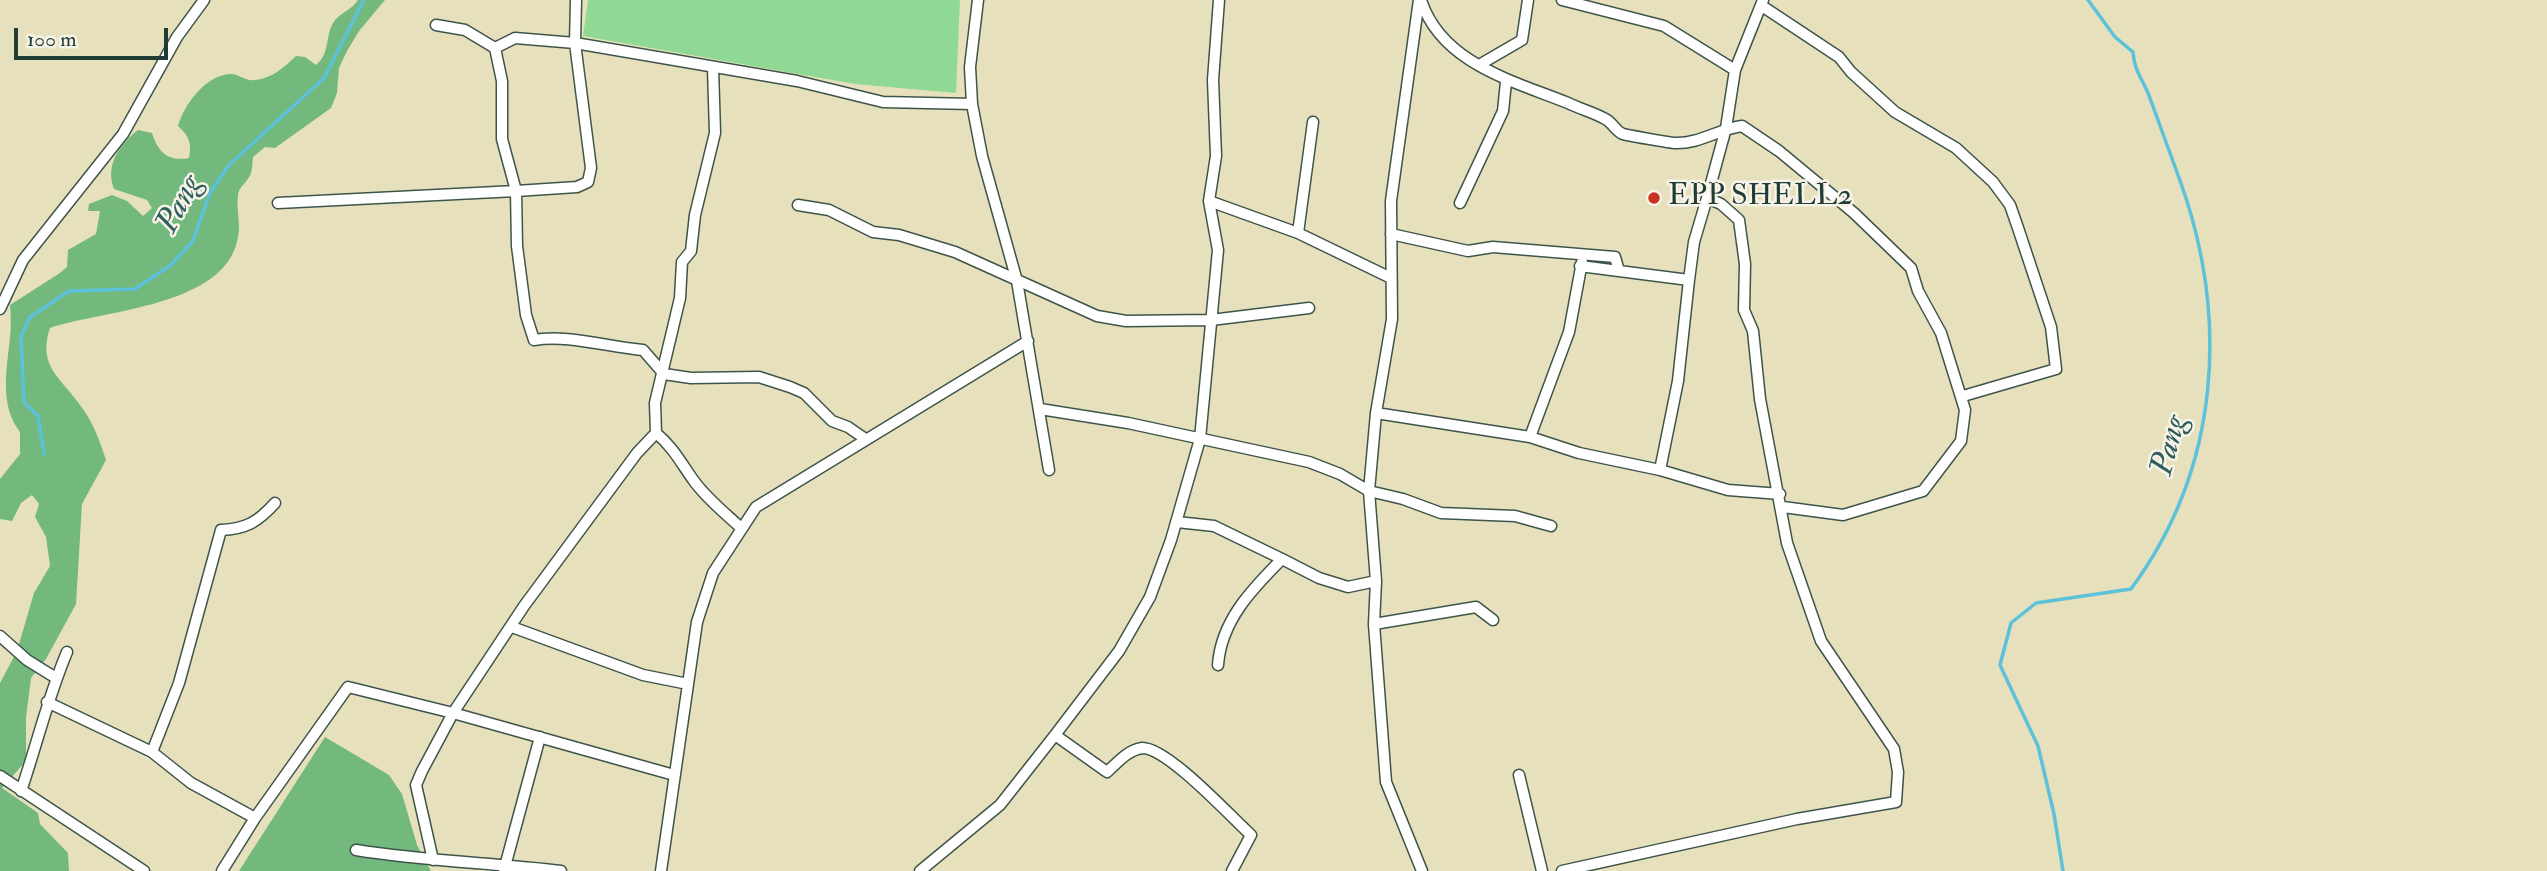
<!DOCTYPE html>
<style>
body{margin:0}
#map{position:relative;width:2547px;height:871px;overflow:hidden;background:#e7e0bd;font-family:"IM FELL Double Pica",serif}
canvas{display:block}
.scale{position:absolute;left:14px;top:28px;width:154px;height:32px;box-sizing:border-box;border:4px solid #1f3d34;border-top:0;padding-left:9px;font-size:21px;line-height:24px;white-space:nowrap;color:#1f3d34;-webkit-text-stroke:5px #f7f3e8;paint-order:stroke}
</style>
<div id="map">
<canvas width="2547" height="871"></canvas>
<div class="scale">100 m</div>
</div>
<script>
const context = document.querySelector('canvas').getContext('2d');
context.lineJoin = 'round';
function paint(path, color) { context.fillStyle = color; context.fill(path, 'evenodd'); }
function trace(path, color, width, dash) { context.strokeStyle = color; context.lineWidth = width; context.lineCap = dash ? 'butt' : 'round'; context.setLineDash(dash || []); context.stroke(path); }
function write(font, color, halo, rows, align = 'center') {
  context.font = font + ' "IM FELL Double Pica",serif'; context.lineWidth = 5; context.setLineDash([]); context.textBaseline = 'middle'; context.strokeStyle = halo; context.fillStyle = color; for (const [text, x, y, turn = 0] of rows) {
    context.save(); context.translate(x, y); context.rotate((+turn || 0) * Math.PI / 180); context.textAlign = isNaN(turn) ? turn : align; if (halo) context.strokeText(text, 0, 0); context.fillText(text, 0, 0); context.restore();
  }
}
const green = new Path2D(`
 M588,0h372l-4,93 -101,-9 -272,-48z`);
const forest = new Path2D(`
 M358,0h27l-26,31 -12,20 -8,17 -2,25 -6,15 -56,40 -10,-1 -12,10c-1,6 0,15 -4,20 -4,7 -10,10 -11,18 -2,14 3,29 0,42 -11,70 -136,73 -188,91 -13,38 11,50 30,77 13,17 20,36 26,55l-24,44 -6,100 -30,55 -15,19 -5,40v43l-24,27 36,25 2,11 28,29 1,18h-69v-188l17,-32 17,-58 16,-27 -4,-29 -11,-20 4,-13 -7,-9 -11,8 -9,18 -12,-2v-40l20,-25v-22c-20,-26 -14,-59 -10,-94 1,-11 1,-22 0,-33l50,-32 7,-6 1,-17 28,-16 4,-23h-12l1,-7 23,-9 15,6 16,15 9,-8 -5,-8 -33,-11c-9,-24 5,-44 24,-59l14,3c6,19 16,29 37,25 3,-15 0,-22 -11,-32 6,-21 27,-50 51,-52 9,-1 17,8 26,6 18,-2 28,-12 41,-24l9,1 11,8c14,-11 9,-28 17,-42 6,-10 19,-13 25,-23z
 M325,737l64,38 13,19 15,51 14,26h-192z`);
const stream = new Path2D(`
 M44,454l-6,-38 -14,-14 -3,-66 9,-19 39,-26 66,-2 36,-24 22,-24 17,-48 19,-28 95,-87 40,-78
 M2063,871l-9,-57 -16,-68 -38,-81 11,-42 25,-20 95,-14c90,-122 99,-274 47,-414 -9,-25 -18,-49 -27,-74 -6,-19 -17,-29 -18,-49l-18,-15 -27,-37`);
const minor = new Path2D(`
 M978,0l-8,67 2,37 10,52 35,125 32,189
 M1419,0l-28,201 1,118 -16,94 -7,78 7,90 -2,43 12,158 36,89
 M1421,0c20,63 92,81 147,103 12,6 28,10 39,17 6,4 10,12 16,14 3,1 48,9 52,9 24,1 44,-14 67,-17l37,25 75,62 57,55 7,23 23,42 24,77 -4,31 -38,50 -80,24 -60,-8
 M1562,0l102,26 71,44
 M1762,6l77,51 12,15 44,40 61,36 37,34 17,23 8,23 33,99 5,42 -93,27
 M436,25l29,5 30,18
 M495,48l7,33v58l14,52 1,55 9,69 8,25c32,-6 74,7 109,10l21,24 27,4 68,-1 31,10 14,6 28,28 16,6 16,11
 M495,48l20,-10 60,5 222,38 86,21 89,2
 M1479,65l43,-25 6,-40
 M1209,201l89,32 93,45
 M278,203l238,-12 61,-4 11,-5 3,-14 -16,-125 1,-43
 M1460,203l43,-92 3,-29
 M798,205l31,5 44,22 26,3 56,17 142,64 29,5 85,-1 98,-12
 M1298,233l15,-111
 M1391,234l77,17 25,-4 122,10 4,14
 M1580,266l109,14 -11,101 -18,89 68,20 52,4
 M1689,280l5,-38 13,-44
 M0,309l23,-49 100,-126 54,-97 27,-37
 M1040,409l88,14 181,39 31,12 29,17 34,8 38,14 74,3 36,10
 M1376,413l154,24 49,16 81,17
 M656,433c17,14 25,30 38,48 13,18 31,32 47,47
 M1530,437l39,-105 13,-70
 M1177,522l37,4 68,33
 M1374,624l102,-17 17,13
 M512,627l131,48 45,9
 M0,636l27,24 29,18
 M1218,665c3,-44 34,-76 64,-106l37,19 29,9 28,-6
 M47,702l105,50 39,31 64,35
 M1055,735l52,37c11,-10 21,-22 35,-24 25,-1 89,69 109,87l-19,36
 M152,752l27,-69 42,-153c25,-1 37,-8 54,-27
 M1519,775l23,96
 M0,776l144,95
 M21,791c16,-47 27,-94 46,-139
 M356,850c68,11 137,13 205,21
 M433,860l-17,-75 6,-14 31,-58 71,-107 113,-153 19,-20 -1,-30 25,-105 2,-36 9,-11 4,-36 20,-82 -2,-65
 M504,870l36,-133
 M222,871l33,-53 93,-131 105,26 221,62
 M661,871l36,-249 16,-49 43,-66 272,-166
 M920,871l80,-66 55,-70 64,-84 31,-54 21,-57 29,-101 18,-189 -9,-49 7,-45 -3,-76 6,-80
 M1562,871l235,-52 99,-17 2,-30 -4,-23 -73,-108 -34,-98 -27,-144 -7,-68 -9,-21 1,-46 -6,-44 -18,-16 -14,-6 19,-70 9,-58 28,-70`);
const markers = [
 [1654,198,7,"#c8321e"]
];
const poiNames = [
 ["EPP SHELL2",1668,198]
];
const waterNames = [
 ["Pang",181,205,-62],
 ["Pang",2171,446,-75]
];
paint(green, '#8fd995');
paint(forest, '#73b97e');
trace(stream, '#5cc1d9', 3.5);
trace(minor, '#3d5549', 13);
trace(minor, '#fff', 10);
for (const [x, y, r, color] of markers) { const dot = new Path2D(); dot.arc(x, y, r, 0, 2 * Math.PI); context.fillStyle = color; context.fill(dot); trace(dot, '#f7f3e8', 2.5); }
write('30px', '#1f3d34', '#f7f3e8', poiNames, 'left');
write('italic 32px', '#2e5e5d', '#f7f3e8', waterNames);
</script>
